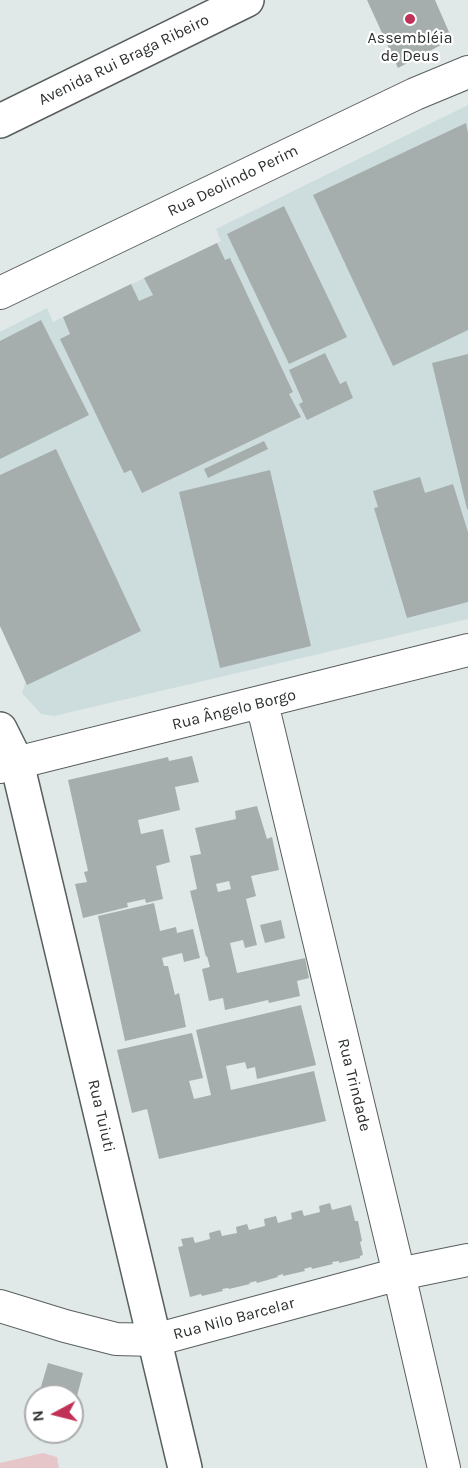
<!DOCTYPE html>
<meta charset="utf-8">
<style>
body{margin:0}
#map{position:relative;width:468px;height:1468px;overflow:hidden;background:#e1e8e8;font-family:Karla,sans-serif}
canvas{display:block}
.north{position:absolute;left:24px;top:1384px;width:60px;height:60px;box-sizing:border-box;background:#fff;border:2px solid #abacac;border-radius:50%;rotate:263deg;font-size:16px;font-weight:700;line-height:24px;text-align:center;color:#2d3030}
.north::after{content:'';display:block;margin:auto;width:21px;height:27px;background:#c13157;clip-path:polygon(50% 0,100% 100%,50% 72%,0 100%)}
</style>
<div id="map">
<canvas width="468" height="1468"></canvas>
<div class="north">N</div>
</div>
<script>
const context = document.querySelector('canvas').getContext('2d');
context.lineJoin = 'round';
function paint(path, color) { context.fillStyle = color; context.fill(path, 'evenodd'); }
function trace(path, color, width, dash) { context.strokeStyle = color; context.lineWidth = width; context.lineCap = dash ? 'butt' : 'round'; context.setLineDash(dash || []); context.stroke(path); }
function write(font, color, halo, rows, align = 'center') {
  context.font = font + ' Karla,sans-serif'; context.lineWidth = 4.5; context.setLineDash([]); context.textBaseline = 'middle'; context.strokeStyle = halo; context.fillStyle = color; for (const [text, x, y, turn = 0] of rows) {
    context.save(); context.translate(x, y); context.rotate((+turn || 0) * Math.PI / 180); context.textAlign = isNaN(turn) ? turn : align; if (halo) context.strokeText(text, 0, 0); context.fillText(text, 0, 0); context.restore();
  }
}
const built = new Path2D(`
 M468,105v514l-414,97 -13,-2 -19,-21 4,-13 -26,-54v-294l47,-24 6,14 168,-81 -5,-12z`);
const green = new Path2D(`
 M43,1453l14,4 2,11h-59v-5z`);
const building = new Path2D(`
 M367,0h68l17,39 -54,29z
 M466,123l2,10v197l-75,36 -80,-171z
 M284,206l63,131 -58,27 -62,-130z
 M217,243l8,17 5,-2 63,134 -4,2 12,23 -159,76 -11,-23 -7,3 -64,-134 10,-5 -7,-17 68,-33 8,17 14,-6 -9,-17z
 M41,320l48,95 -89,44v-118z
 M325,353l15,31 6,-3 7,17 -46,22 -8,-16 4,-2 -14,-32z
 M468,354v155h-1l-35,-146z
 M264,441l4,8 -60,29 -4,-9z
 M56,449l85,182 -114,54 -27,-59v-151z
 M270,470l41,176 -91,22 -41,-176z
 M420,477l5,16 28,-9 15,48v70l-61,16 -33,-110 4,-1 -5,-16z
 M192,756l7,26 -24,5 5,23 -42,10 3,14 22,-5 7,33 -14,4 7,33 -17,4 -1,-4 -18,4 1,4 -45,11 -8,-34 12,-2 -3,-10 4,-1 -20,-91 100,-23 1,4z
 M257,806l10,33 5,-2 7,33 -28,6 5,20 -10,3 11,46 -12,3 -2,-8 -13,3 7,30 68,-15 4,20 -12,3 3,15 -31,7 -1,-3 -43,10 -2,-12 -14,3 -7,-32 8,-2 -3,-11 -1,1 -16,-66 7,-2 -7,-33 11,-2 -6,-26 41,-9 -1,-8zM229,881l2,8 -13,3 -2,-8z
 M154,903l6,28 16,-4 1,6 16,-4 7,29 -16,4 -2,-9 -20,5 2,8h4l7,29 4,-2 7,34 -61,14 -27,-125z
 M281,920l4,18 -20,5 -5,-18z
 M301,1005l15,60 -59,14 -2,-12 -8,2 -2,-7 -19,4 5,24 83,-19 12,50 -167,38 -12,-50 -15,4 -15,-63 75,-17 11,45 -14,3 5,18 17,-4 -15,-65z
 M330,1203l2,7 19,-5 4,16h3l4,20 -2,1 3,13 -3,1v2l-21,5v-2l-7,1 1,2 -21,5 -1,-2 -7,2 1,2 -22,5v-2l-6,2 1,1 -21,6 -1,-2 -7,2 1,1 -21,5 -1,-1 -6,1 1,2 -21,5 -1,-2 -11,3 -12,-50 5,-1 -2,-7 12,-2 2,6 15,-4 -1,-6 11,-3 2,6 15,-3 -1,-6 11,-3 2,6 16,-4 -1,-7 12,-3 2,7 14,-4 -1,-6 11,-3 2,6 16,-4 -1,-6z
 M48,1363l35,10 -10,38 -1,-15h-36v33l-9,-2 10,-38 3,1z`);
const street = new Path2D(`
 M0,293l415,-199 53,-22
 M262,703l137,571 45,194
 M0,767l468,-117
 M0,1306l65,20 51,13 39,1 244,-66 69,-14`);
const secondary = new Path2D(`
 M0,121l247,-121
 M0,729l17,34 168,705`);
const markers = [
 [410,19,6,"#c13157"]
];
const poiNames = [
 ["Assembléia",410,38],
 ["de Deus",410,56]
];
const streetNames = [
 ["Avenida Rui Braga Ribeiro",124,60,-26],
 ["Rua Deolindo Perim",233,181,-26],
 ["Rua Ângelo Borgo",234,710,-14],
 ["Rua Trindade",354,1085,76],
 ["Rua Tuiuti",101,1116,77],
 ["Rua Nilo Barcelar",234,1319,-15]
];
paint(built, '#cddddd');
paint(green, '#e6c6c9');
paint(building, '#a6adad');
trace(street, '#595f5f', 34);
trace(secondary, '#595f5f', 36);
trace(street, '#fff', 32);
trace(secondary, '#fff', 33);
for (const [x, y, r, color] of markers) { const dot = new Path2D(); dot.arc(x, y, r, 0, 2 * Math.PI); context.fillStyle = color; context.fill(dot); trace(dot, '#fff', 2); }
write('16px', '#2d3030', '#fff', poiNames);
write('16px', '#2d3030', '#fff', streetNames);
</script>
